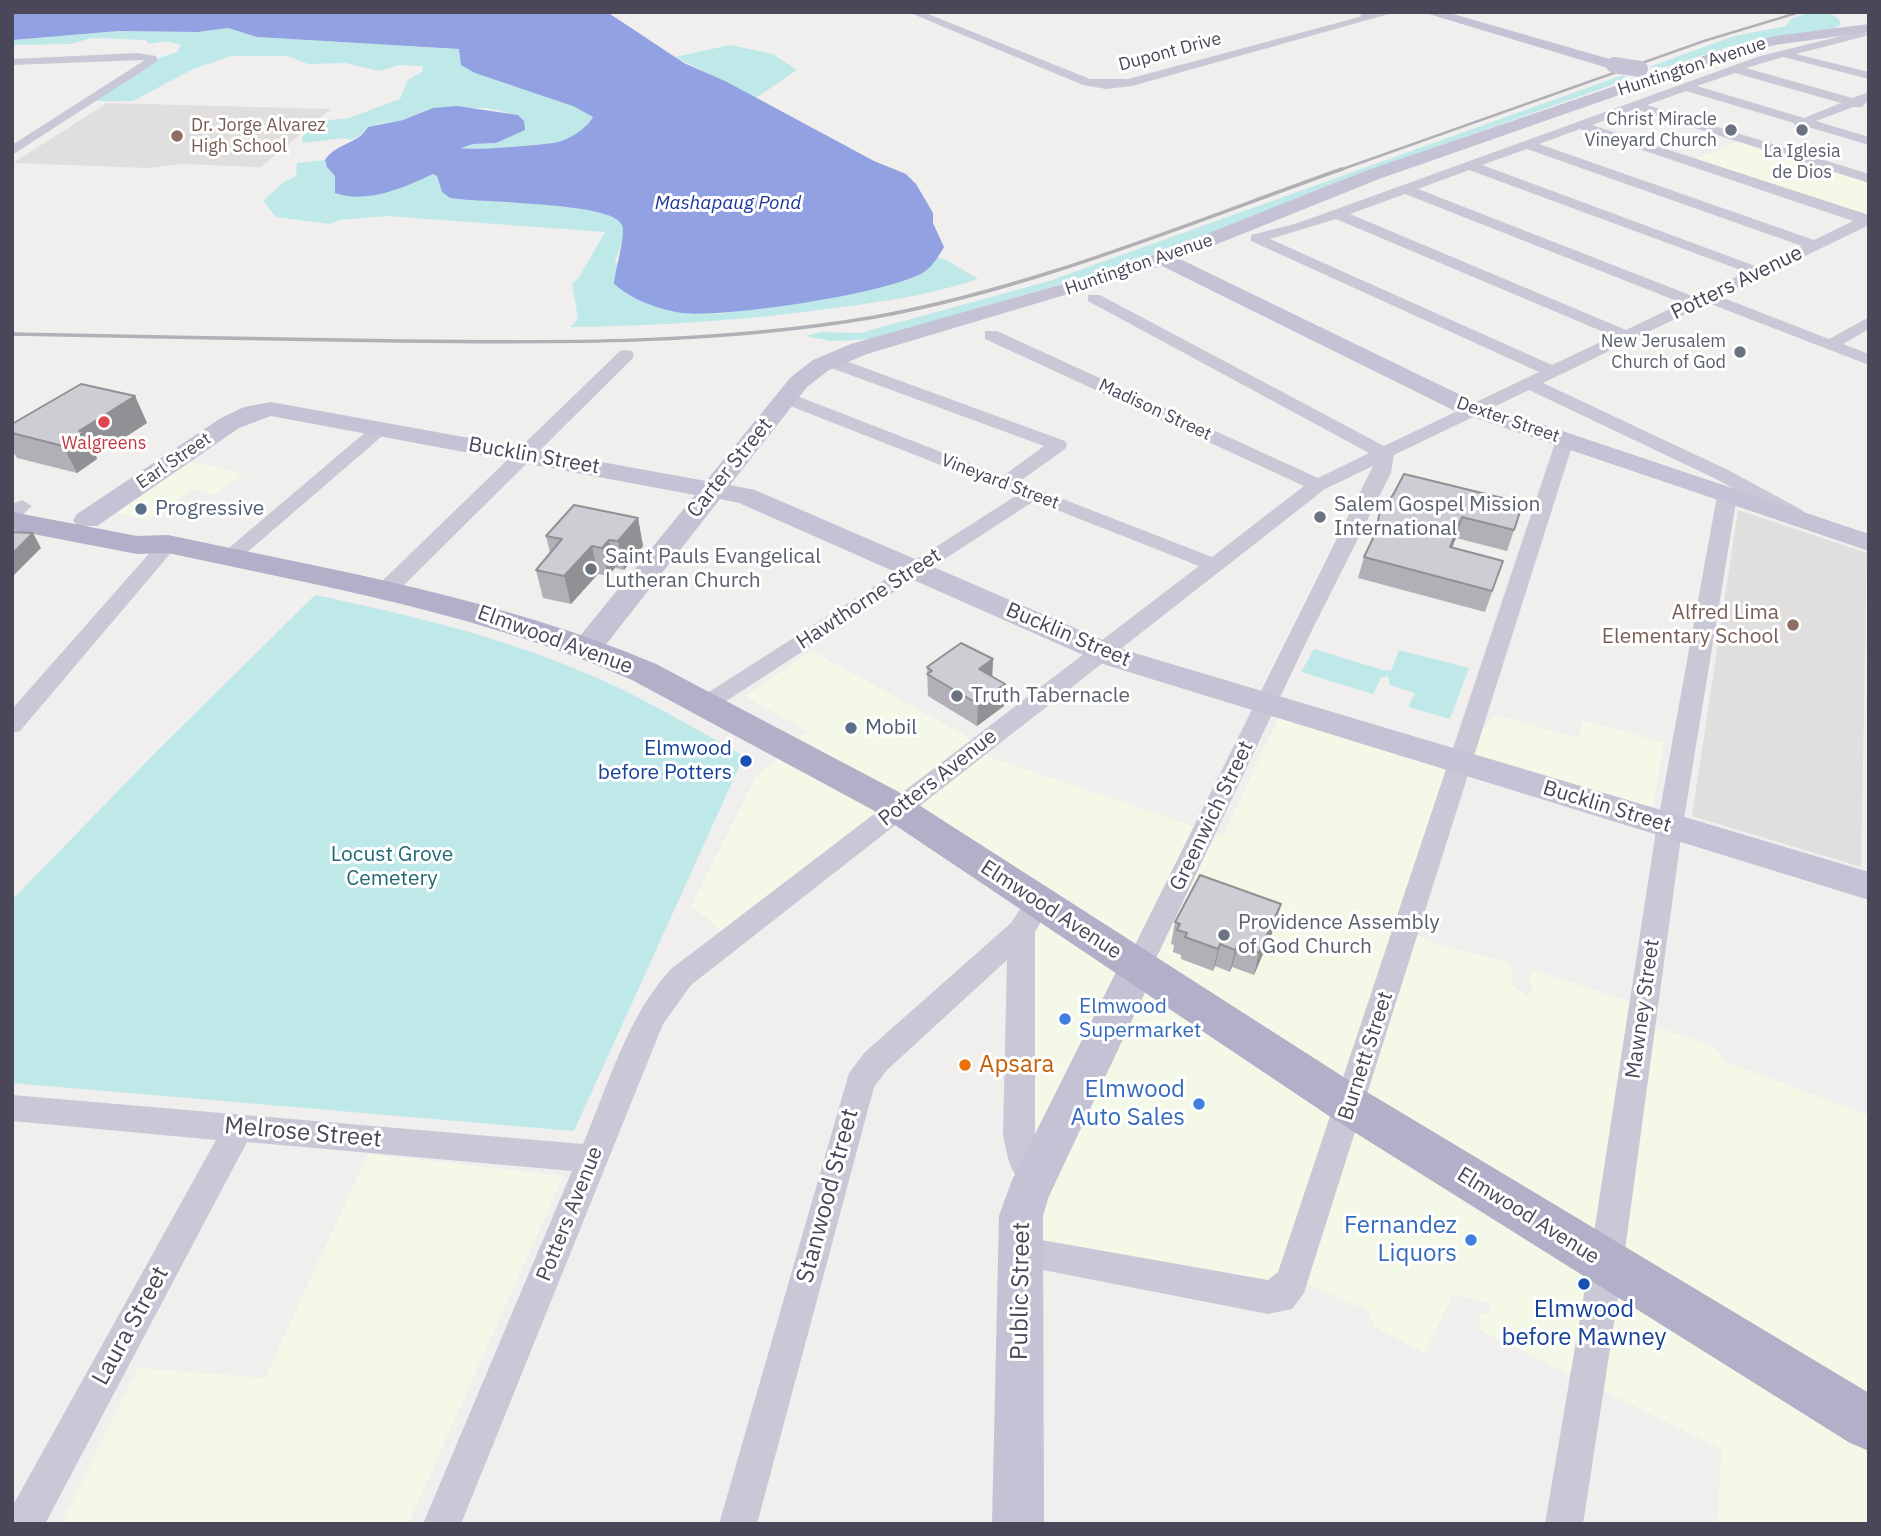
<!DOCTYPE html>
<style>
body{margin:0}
#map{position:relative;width:1881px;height:1536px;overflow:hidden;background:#f0efed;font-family:"IBM Plex Sans",sans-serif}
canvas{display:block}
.frame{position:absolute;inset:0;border:14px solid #494758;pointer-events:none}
</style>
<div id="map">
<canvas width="1881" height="1536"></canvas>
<div class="frame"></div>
</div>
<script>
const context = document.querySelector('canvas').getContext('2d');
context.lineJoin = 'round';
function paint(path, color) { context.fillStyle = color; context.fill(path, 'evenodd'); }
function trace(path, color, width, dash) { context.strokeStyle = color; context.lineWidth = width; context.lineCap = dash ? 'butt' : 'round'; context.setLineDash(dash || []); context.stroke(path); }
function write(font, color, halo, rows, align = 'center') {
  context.font = font + ' "IBM Plex Sans",sans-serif'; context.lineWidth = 6; context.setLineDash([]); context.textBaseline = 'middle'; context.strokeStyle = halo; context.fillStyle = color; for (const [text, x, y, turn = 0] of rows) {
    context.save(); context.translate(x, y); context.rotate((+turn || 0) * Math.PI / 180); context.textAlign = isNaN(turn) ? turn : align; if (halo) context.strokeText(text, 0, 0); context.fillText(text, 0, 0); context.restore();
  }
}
const commercial = new Path2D(`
 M1744,140l125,38v38l-174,-57z
 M189,461l54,13 -28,20 -22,-5 -45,31 -32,-7z
 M812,651l152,84 27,23 232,78 57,-121 171,52 44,-52 83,23 5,-18 81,23 -14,79 -148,-46 -55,1 -48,151 46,19 59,14 8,8 -1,15 17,12 5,-7 -5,-9 6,-10 97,32 3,18 77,25 16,17 142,54 -1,408h-151l5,-75 -242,-119 -1,-15 13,-4 -4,-8 -35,-9 -28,59 -50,-26 -8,-17 -80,-35 -22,17 -252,-35 -2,-310 13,-47 -131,-88 -168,121 -34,-27 65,-129 52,-46 -63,-35z
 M368,1154l195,22 -155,348h-347l77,-156 127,10z`);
const education = new Path2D(`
 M107,103l224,6 -70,58 -80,-3 -31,4 -137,-5z
 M1738,510l129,43 -6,314 -169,-51z`);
const green = new Path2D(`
 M1811,12c12,0 26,0 30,12l-7,5 -106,18 -62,20h-17l85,-31 52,-10 5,-7z
 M228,28l29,9 202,12 3,6 125,57 6,5c-6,11 -23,22 -35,25 -12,3 -90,9 -98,6l13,-4 23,-1 26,-14 -4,-14 -31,-7h-54l-30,12 -25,4 -26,16 -8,-2 -41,5 -1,-6 17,-16 30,-3 51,-19 8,-19 15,-9 -1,-5 -22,-1 -21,6 -33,-8 -38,1 -20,-8h-56l-39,13 -60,32h-43l63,-41 24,-8 4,-7 -15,-4 -17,3 -3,-4 -55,-2 -20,6 -59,1v-5l107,-9 79,1z
 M730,45l43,9 24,16 -41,28 -81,-41z
 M1623,75l6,4 -284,100 -115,48 -105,38 -251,74 -43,2 -26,-5 16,-4 39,1 189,-52z
 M325,160l10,16 50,16 48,-18 4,2 5,16 8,6c29,5 157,5 170,22 8,11 -1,29 -5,42l104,52 137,-22 47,-11 18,-8 16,-15 8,1 33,20c-43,15 -91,22 -136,28 -91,13 -180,19 -272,20l8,-8 -6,-36 6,-4 27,-47 -218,-16 -48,4 -9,4 -54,-7 -13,-16 21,-19 12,-6 1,-13z
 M315,595c96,20 192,43 282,83 51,22 98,51 147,78l-170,375 -562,-48v-183l142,-146z
 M1314,649l69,21 8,1 8,-21 70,18 -19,51 -42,-12 7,-14 -25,-8 -2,-9 -7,2 -8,16 -72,-22z`);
const water = new Path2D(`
 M12,12h595l77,51 43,19 147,79 32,13 10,10 17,29v10l11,24c-6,10 -11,19 -20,25 -36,22 -200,46 -242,41 -25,-4 -49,-13 -68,-29 1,-13 12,-50 8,-59 -8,-23 -142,-22 -172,-27l-8,-6 -5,-16 -4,-2c-30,14 -65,30 -98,19v-17l-8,-9 -2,-7c11,-17 34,-16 43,-33l35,-7 30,-12 24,-2 61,9 6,6 1,9 -29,13 -23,1 -12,4c7,3 85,-3 97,-6 12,-3 29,-14 35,-25l-20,-11 -98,-33 -14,-8 -2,-16 -202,-12 -29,-9 -30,4 -79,-1 -107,9z`);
const street = new Path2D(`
 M908,12h15l167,67h38l250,-67h18l-264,74 -26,3 -23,-4z
 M1862,31l6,3 -2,2 -70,18 73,18v7l-86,-22 -37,11 106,30 17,-6v8l-7,7h-9l-37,14 53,16v8l-64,-19 -10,1 -1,-4 -108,-32 -39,14 222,69v9l-234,-74 -43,16 277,90v10l-148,72 108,42 40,-22v12l-26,15 26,10v11l-161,-62 -165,80 185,87 74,40 3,4 -3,4h-14l-74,-40 -185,-88 -135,65 -3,18 -79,157 -160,337 -4,8 -10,3 -10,-3 -4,-8 249,-501 -48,23 -634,496 -28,39 -202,500h-38l149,-353 -325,-29 -202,382h-33v-17l204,-367 -204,-19v-26l571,49c25,-58 44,-128 88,-175l528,-403 -165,-65 -320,208h-16l-4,-5 4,-5 319,-204 -237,-93 -3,-4 3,-4h12l211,82 41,-30 -221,-81 -3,-4 3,-4h12l230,84 2,4 -2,4 -46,33 193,75 92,-71 -319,-147v-8h12l321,147 51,-25 -281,-152v-6h12l284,151 155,-74 -288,-131v-6l47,-12 462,-167zM1735,73l106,30 -37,15 -107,-32zM1580,129l273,92 -39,19 -275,-96zM1527,149l275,97 -44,21 -276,-102zM1469,170l277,102 -51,25 -277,-108zM1405,194l277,109 -56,27 -276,-116zM1336,219l277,117 -61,29 -282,-126z
 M137,53l19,3 2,5 -146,94v-10l133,-85 -133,5v-6z
 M626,350l6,1 2,4 -2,4 -238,236h-16l-3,-5 3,-5 242,-234z
 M381,423l9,5 -3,4 -150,129h-14l-3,-4 3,-4 152,-129z
 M1565,434l9,6 -270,853 -12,16 -24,5 -261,-51 -5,-11 5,-11 12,-5 249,44 10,-8 278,-832z
 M1727,490l10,6 -56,341 -58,428 -40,259h-38l44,-259 66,-428 62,-341z
 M22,500l10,6 -13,12 -7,2v-16z
 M168,538l10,6 -3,4 -155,183 -8,2v-24l149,-169z
 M1039,892l10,3 3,7 -17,30v202l3,21 14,24 -5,10 -11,5c-24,-10 -29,-37 -33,-60l4,-174 -120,110 -13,17 -117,437h-38l130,-451 16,-21 146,-129 18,-28z`);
const secondary = new Path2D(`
 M1360,12h15l-9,6 -5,-1z
 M1422,12h24l174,50 2,3 -8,5 -6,-2z
 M1869,24v8l-94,13 -50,13 -346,121 -199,80 293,142 396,133v17l-414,-140 -293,-145 -295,88 -38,16 -22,17 -77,98 25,5 373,161 741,221v28l-763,-235 -367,-162 -19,-4 -123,157 -11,3 -11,-3 -4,-7 4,-7 120,-147 -424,-79 -32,12 -142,98h-20l-4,-6 4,-6 144,-96 23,-11 27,-5 435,79 85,-104 22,-17 38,-16 275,-78 239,-95 350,-119 60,-16z
 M1138,952l14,4 5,11 -108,229 -6,20 1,308h-52l7,-308 13,-36 112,-224z`);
const primary = new Path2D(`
 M12,512l125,24 31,-1c165,35 333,63 488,129l241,127 470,301 502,301v58l-19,-8 -515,-323 -464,-311 -239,-129c-148,-66 -307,-93 -464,-127l-31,1 -125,-24z`);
const railFar1 = new Path2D(`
 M1337,171l367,-130 96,-29`);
const rail = new Path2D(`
 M12,334c129,3 259,5 388,7 159,2 318,3 475,-24 160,-29 314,-94 467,-148`);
const secondaryBridge = new Path2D(`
 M1614,65l26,4`);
const wall = new Path2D(`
 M135,396l12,27 -51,33 1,3 -20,14 -60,-15 -5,-8v-26z
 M1523,503l-16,48 -51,-13 -4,10 51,13 -18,51 -127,-34 6,-21 10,-21 6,-26z
 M638,518l5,28 -19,24 -9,-2 -7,8 -10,-2 -27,30 -28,-6 -7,-28 14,-17 -4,-17z
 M993,659l-1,17 13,8 -1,22 -27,20 -49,-30 -1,-29z
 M1175,922l100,4 -21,49 -22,-8 -2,5 -15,-6 -2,5 -32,-12v-4l-8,-3 1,-7 -3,-1z`);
const shadedWall = new Path2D(`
 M135,396l12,27 -51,33 1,3 -20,14 -14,-27 16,-15z
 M1462,517l-6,21 -13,31 7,-22z
 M638,518l5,28 -19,24 -6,-29z
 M33,533l8,15 -29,29v-23z
 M609,540l6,28 -7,8 -6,-28z
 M592,546l6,28 -27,30 -7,-28z
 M993,659l-1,22 -13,-12z
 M1005,684l-1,22 -27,20 1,-22z
 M1281,904l-6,22 -21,49 5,-22z
 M1220,944l-5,22 -2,5 5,-22z
 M1238,945l-6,22 -2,5 5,-22z`);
const building = new Path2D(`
 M81,384l54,12 -56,35 5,1 -21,14 -51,-13v-9z
 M1404,474l119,29 -9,27 -52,-13 -12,30 53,14 -11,30 -128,-34 12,-25 4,-22 13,-15z
 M574,505l64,13 -20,23 -9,-1 -7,8 -10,-2 -28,30 -28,-6 26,-31 -16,-3z
 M12,532l21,1 -21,21z
 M961,643l32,16 -14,10 26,15 -27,20 -51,-30 5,-3 -5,-4z
 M1200,875l81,29 -22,49 -21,-8 -3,5 -15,-6 -2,5 -33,-12 2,-4 -10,-3 3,-6 -5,-2z`);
const markers = [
 [1731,130,7,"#6b7280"],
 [1802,130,7,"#6b7280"],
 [177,136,7,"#8d6e63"],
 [1740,352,7,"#6b7280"],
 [104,422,7,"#e0444e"],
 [141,509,7,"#5c6f8a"],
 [1320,517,7,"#6b7280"],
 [591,569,7,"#6b7280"],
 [1793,625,7,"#8d6e63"],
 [957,696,7,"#6b7280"],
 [851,728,7,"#5c6f8a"],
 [746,761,7,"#1a4fb4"],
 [1224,935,7,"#6b7280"],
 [1065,1019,7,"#3f7fe0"],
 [965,1065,7,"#e8710a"],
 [1199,1104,7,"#3f7fe0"],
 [1471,1240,7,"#3f7fe0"],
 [1584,1284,7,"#1a4fb4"]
];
const farStreetnames = [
 ["Dupont Drive",1170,52,-15],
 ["Huntington Avenue",1692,67,-18],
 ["Huntington Avenue",1139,265,-19],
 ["Madison Street",1155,410,25],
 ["Dexter Street",1508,420,19],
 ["Earl Street",174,461,-34],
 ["Vineyard Street",1000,482,21]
];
const farWorshipnames = [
 ["Christ Miracle",1717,120],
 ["Vineyard Church",1717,141],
 ["La Iglesia",1802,152,"center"],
 ["de Dios",1802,173,"center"],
 ["New Jerusalem",1726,342],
 ["Church of God",1726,363]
];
const farEducationnames = [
 ["Dr. Jorge Alvarez",191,126],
 ["High School",191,147]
];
const farHealthnames = [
 ["Walgreens",104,444]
];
const farWaternames = [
 ["Mashapaug Pond",728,204]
];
const streetNames = [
 ["Potters Avenue",1737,283,-26],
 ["Bucklin Street",534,456,10],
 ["Carter Street",730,468,-51],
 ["Hawthorne Street",869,599,-33],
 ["Bucklin Street",1068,635,23],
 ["Elmwood Avenue",555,640,20],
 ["Potters Avenue",938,778,-38],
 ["Bucklin Street",1607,807,17],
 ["Greenwich Street",1212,816,-64],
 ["Elmwood Avenue",1051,910,33],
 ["Mawney Street",1643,1009,-82],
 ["Burnett Street",1366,1056,-72],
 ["Potters Avenue",570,1214,-68],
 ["Elmwood Avenue",1528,1216,32]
];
const worshipNames = [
 ["Salem Gospel Mission",1334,505],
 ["International",1334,529],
 ["Saint Pauls Evangelical",605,557],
 ["Lutheran Church",605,581],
 ["Truth Tabernacle",971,696],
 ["Providence Assembly",1238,923],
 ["of God Church",1238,947]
];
const serviceNames = [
 ["Progressive",155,509],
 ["Mobil",865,728]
];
const educationNames = [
 ["Alfred Lima",1779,613],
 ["Elementary School",1779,637]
];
const transitNames = [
 ["Elmwood",732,749],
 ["before Potters",732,773]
];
const parkNames = [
 ["Locust Grove",392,855],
 ["Cemetery",392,879]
];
const shopNames = [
 ["Elmwood",1079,1007],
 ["Supermarket",1079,1031]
];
const nearFoodnames = [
 ["Apsara",979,1065]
];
const nearShopnames = [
 ["Elmwood",1185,1090],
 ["Auto Sales",1185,1118],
 ["Fernandez",1457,1226],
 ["Liquors",1457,1254]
];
const nearStreetnames = [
 ["Melrose Street",303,1133,5],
 ["Stanwood Street",828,1196,-75],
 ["Public Street",1021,1291,-89],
 ["Laura Street",131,1326,-61]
];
const nearTransitnames = [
 ["Elmwood",1584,1310],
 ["before Mawney",1584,1338]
];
paint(commercial, '#f4f9e7');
paint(education, '#e1dfde');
paint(green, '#bfe9e9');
paint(water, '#91a1e2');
paint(street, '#c9c8d6');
paint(secondary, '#c4c2d4');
paint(primary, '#b2afc9');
trace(railFar1, '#b1b0b7', 2.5);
trace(rail, '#b1b0b7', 3.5);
trace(secondaryBridge, '#c4c2d4', 16);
paint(wall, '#b2b0b6');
paint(shadedWall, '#919094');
paint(building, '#cfcdd4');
trace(building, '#919094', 2);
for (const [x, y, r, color] of markers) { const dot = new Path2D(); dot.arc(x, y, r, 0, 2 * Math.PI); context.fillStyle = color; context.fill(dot); trace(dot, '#fff', 2.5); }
write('18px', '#494758', '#fff', farStreetnames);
write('18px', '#5b616d', '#fff', farWorshipnames, 'right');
write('18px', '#785e54', '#fff', farEducationnames, 'left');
write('18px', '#be3a42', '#fff', farHealthnames);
write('italic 19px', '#1b3498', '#fff', farWaternames);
write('21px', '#494758', '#fff', streetNames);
write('21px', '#5b616d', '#fff', worshipNames, 'left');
write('21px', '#4e5e75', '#fff', serviceNames, 'left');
write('21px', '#785e54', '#fff', educationNames, 'right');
write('21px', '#164399', '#fff', transitNames, 'right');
write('21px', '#206a72', '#fff', parkNames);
write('21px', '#366cbe', '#fff', shopNames, 'left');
write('24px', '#c56008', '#fff', nearFoodnames, 'left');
write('24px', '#366cbe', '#fff', nearShopnames, 'right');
write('24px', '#494758', '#fff', nearStreetnames);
write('24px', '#164399', '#fff', nearTransitnames);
</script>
